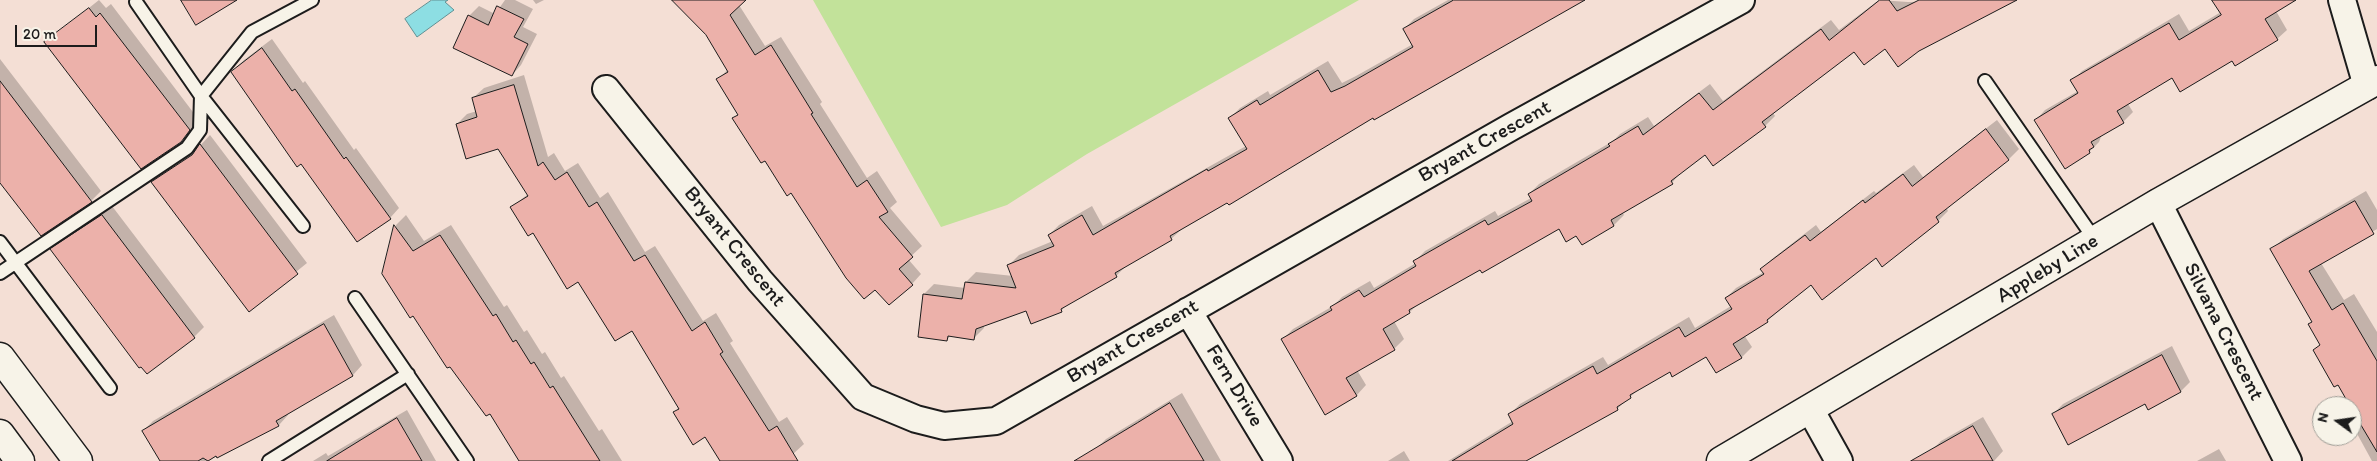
<!DOCTYPE html>
<style>
body{margin:0}
#map{position:relative;width:2377px;height:461px;overflow:hidden;background:#f4dfd5;font-family:Itim,sans-serif}
canvas{display:block}
.north{position:absolute;left:2312px;top:396px;width:50px;height:50px;box-sizing:border-box;background:#f7f3e8;border:1px solid #9f9d96;border-radius:50%;rotate:284deg;font-size:14px;font-weight:700;line-height:20px;text-align:center;color:#1c1c1c}
.north::after{content:'';display:block;margin:auto;width:18px;height:22px;background:#1c1c1c;clip-path:polygon(50% 0,100% 100%,50% 72%,0 100%)}
.scale{position:absolute;left:15px;top:25px;width:82px;height:22px;box-sizing:border-box;border:2px solid #1c1c1c;border-top:0;padding-left:6px;font-size:15px;line-height:18px;white-space:nowrap;color:#1c1c1c;-webkit-text-stroke:4px #f7f3e8;paint-order:stroke}
</style>
<div id="map">
<canvas width="2377" height="461"></canvas>
<div class="north">N</div>
<div class="scale">20 m</div>
</div>
<script>
const context = document.querySelector('canvas').getContext('2d');
context.lineJoin = 'round';
function paint(path, color) { context.fillStyle = color; context.fill(path, 'evenodd'); }
function trace(path, color, width, dash) { context.strokeStyle = color; context.lineWidth = width; context.lineCap = dash ? 'butt' : 'round'; context.setLineDash(dash || []); context.stroke(path); }
function write(font, color, halo, rows, align = 'center') {
  context.font = font + ' Itim,sans-serif'; context.lineWidth = 4.5; context.setLineDash([]); context.textBaseline = 'middle'; context.strokeStyle = halo; context.fillStyle = color; for (const [text, x, y, turn = 0] of rows) {
    context.save(); context.translate(x, y); context.rotate((+turn || 0) * Math.PI / 180); context.textAlign = isNaN(turn) ? turn : align; if (halo) context.strokeText(text, 0, 0); context.fillText(text, 0, 0); context.restore();
  }
}
const green = new Path2D(`
 M813,0h546l-272,154 -80,51 -66,22z`);
const water = new Path2D(`
 M432,0h16l-3,2 9,8 -37,27 -12,-18z`);
const shadow = new Path2D(`
 M99,0l7,8 5,-4 88,116 -19,21 -134,-99z
 M505,0h10l18,9 -10,18 14,7 -16,31 -9,10 -58,-28 15,-31 10,-10 16,8z
 M533,0h11l-8,4z
 M674,0h70l-5,5 26,41 16,-9 41,65 -2,2 47,74 10,-7 20,31 -7,6 32,38 -14,13 13,15 -9,10 -120,-92 -58,-74 5,-5 -21,-33 10,-11 -21,-34z
 M1448,0h127l-393,229 -11,10 -45,27 -10,10 -48,27 -7,8 -35,-2 -42,16v3l-10,10 -23,-3 -4,5 -28,-4 5,-42 10,-10 31,4 1,-6 10,-10 37,4 -4,-11 10,-10 34,-14 -4,-6 10,-10 33,-19 11,20 143,-80 -16,-28 10,-10 28,-17 2,4 58,-34 14,22 14,-7 57,-32 -9,-15 10,-10z
 M1879,0l29,2 106,-2 -129,47 -31,3 -81,63 2,3 -10,10 -60,28 -24,18 -9,11 -50,29 2,3 -10,10 -31,18 -6,-9 -18,-7 -141,77 -8,8 -16,9 10,18 -10,10 -37,21 9,15 -10,11 -73,-57 10,-10 40,-23 9,-9 28,-16 4,7 42,-25 -1,-2 10,-10 70,-40 3,5 33,-18 -2,-4 10,-10 74,-43 7,-7 28,-17 6,9 56,-42 13,17 108,-81 8,10z
 M2213,0h73l-10,11 11,19 -10,9 -44,20 -61,17 -44,28 5,8 -10,10 -21,12 -3,8 -10,10 -53,-32 9,-10 33,-19 -6,-10 10,-10 97,-57 10,17 32,-19z
 M272,39l31,44 2,-2 49,69 2,-2 43,60 -9,10 -89,-55 -69,-91 12,-12z
 M0,59l101,132 -10,10 -91,-20z
 M524,75l24,82 6,-4 11,18 13,-8 22,35 8,-6 37,60 10,-6 48,75 13,-8 17,28 -3,2 49,79 8,-5 17,27 -11,10 -2,7h-69l-16,-25 -32,-23 5,-6 -47,-78 -53,-49 -67,-73 16,-13 -30,-46 -41,-24 10,-10 10,-3 -4,-13 11,-10z
 M1997,120l22,29 -10,10 -63,48 2,4 -10,10 -62,36 -65,27 -44,37 -23,14 8,12 -10,10 -25,15 -10,-17 -37,16 -31,18 -22,20 -93,52h-76l65,-40 -4,-6 11,-11 83,-47 5,8 81,-48 6,11 36,-22 -5,-8 10,-10 28,-16 -2,-3 10,-10 44,-34 5,7 53,-41 2,2 38,-28 9,12z
 M210,135l97,128 -58,47 -97,-128 10,-9 36,-25z
 M2366,191l11,19v19l-56,34 23,37 10,-6 23,38v129h-5l-17,-31 7,-6 -10,-18 -38,-56 7,-6 -12,-19 4,-4 -41,-71 11,-11z
 M112,206l92,121 -10,10 -142,-88 10,-9z
 M406,215l18,26 27,-16 53,82 3,-2 17,27 3,-2 15,24 3,-2 16,26 3,-2 35,55 3,-2 20,32h-102l-30,-49 -107,-138 13,-49z
 M334,315l28,50 -9,10 -66,38 1,2 -9,10 -72,36h-46l-18,-30 10,-10z
 M2172,346l18,36 -9,9 -32,18 -4,-6 -92,11 10,-10z
 M1182,393l39,68h-145l19,-11 11,-11z
 M407,410l29,51h-123l13,-8 2,3z
 M1983,417l20,34 -9,10h-58l-5,-10 10,-10z
 M2219,449l7,12h-29z
 M1404,451l6,10h-22z`);
const building = new Path2D(`
 M181,0h56l-41,25z
 M672,0h74l-16,15 25,40 16,-10 42,68 -2,1 46,73 10,-7 21,32 -9,5 34,40 -14,12 14,16 -24,20 -14,-15 -11,9 -18,-21 -55,-85 -4,3 -22,-35 -4,2 -29,-45 6,-3 -22,-36 12,-7 -22,-37z
 M1454,0h131l-211,120 -1,-2 -144,87 -2,-2 -57,33 2,4 -57,33 2,4 -56,32 1,3 -31,12 -5,-13 -50,18 -2,11 -26,-4 -1,5 -29,-4 5,-43 39,5 3,-17 51,6 -9,-23 47,-19 -6,-11 34,-20 11,20 114,-66 1,2 39,-22 -19,-31 29,-18 3,5 58,-35 13,22 14,-6 68,-39 -10,-18z
 M1880,0h9l8,11 22,-11h98l-98,51 -21,16 -13,-18 -21,16 -10,-13 -92,70 4,5 -53,39 -8,-11 -34,26 2,3 -62,36 3,6 -32,19 -6,-9 -10,6 -7,-13 -77,44 -2,-3 -71,40 1,3 -27,16 12,21 -49,28 11,18 -32,19 -44,-76 51,-29 -2,-3 29,-17 5,7 52,-31 -3,-5 72,-41 3,5 44,-24 -4,-7 82,-48 -2,-2 30,-18 5,9 56,-42 14,17 108,-81 8,11z
 M2212,0h84l-31,19 13,21 -43,26 -3,-5 -52,31 -8,-14 -55,33 7,12 -33,19 3,5 -5,3 1,3 -25,16 -31,-49 44,-27 -8,-13 99,-57 10,17 42,-25z
 M497,6l27,13 -10,18 14,7 -16,32 -59,-28 15,-33 20,10z
 M89,8l7,9 4,-4 90,117 -9,12 -40,27 -97,-127z
 M262,48l30,43 3,-2 49,70 2,-2 45,62 -34,23 -56,-78 -4,3 -66,-95z
 M0,81l92,121 -51,34 -41,-53z
 M514,85l24,81 5,-4 12,18 12,-8 22,35 8,-5 37,59 11,-6 47,76 13,-9 18,30 -3,2 49,77 8,-5 21,35h-78l-15,-24 -12,8 -20,-33 6,-3 -47,-78 -17,10 -37,-59 -11,7 -34,-56 -5,3 -18,-29 18,-11 -30,-47 -32,10 -10,-35 21,-7 -5,-19z
 M1986,129l23,31 -73,57 3,5 -57,45 -6,-9 -54,42 -11,-15 -44,35 1,2 -35,22 9,14 -26,15 -10,-16 -34,20 -2,-5 -40,23 1,3 -14,9 1,3 -92,51h-74l61,-37 -5,-10 85,-48 4,8 82,-47 6,10 47,-28 -7,-11 39,-24 -4,-5 45,-34 5,6 53,-41 2,3 38,-29 9,12z
 M200,144l98,130 -49,38 -98,-130 41,-27z
 M2355,201l19,33 -65,37 23,39 11,-7 34,58v91l-25,-42v-4h-2l-12,-21 -4,2 -21,-37 7,-5 -12,-21 4,-2 -42,-73z
 M102,215l93,123 -48,36 -6,-7 -2,1 -89,-119z
 M394,225l19,26 27,-16 53,81 3,-2 17,28 3,-2 15,24 3,-2 16,26 3,-2 47,75h-81l-29,-47 -4,2 -36,-49 -3,1 -34,-52 -3,2 -28,-44z
 M324,324l29,52 -77,45 3,5 -62,32 -1,-2 -8,5 -5,-3 -5,3h-38l-18,-30z
 M2162,355l19,37 -33,18 -3,-6 -77,41 -16,-31z
 M1170,403l34,58h-130l63,-38z
 M397,418l25,43h-95z
 M1973,426l20,35h-82z`);
const service = new Path2D(`
 M136,2l65,94 102,130
 M1985,81l110,159
 M0,242l110,146
 M0,273l187,-125 13,-18 1,-34 51,-64 60,-32
 M355,298l112,163
 M269,461l139,-87`);
const minor = new Path2D(`
 M2342,0l25,86
 M606,89l154,192 103,116 53,22 28,7 52,-5 515,-294 230,-127
 M2158,203l130,258
 M1188,311l91,150
 M1810,409l29,52`);
const secondary = new Path2D(`
 M0,357l78,104
 M0,434l20,27`);
const primary = new Path2D(`
 M1721,461l437,-258 219,-123`);
const streetNames = [
 ["Bryant Crescent",1485,142,-29],
 ["Bryant Crescent",734,247,51],
 ["Appleby Line",2048,269,-31],
 ["Silvana Crescent",2223,332,63],
 ["Bryant Crescent",1133,342,-30],
 ["Fern Drive",1234,386,59]
];
paint(green, '#c2e29a');
paint(water, '#8ddee3');
trace(water, '#609093', 1);
paint(shadow, '#0003');
paint(building, '#ecb1aa');
trace(building, '#1c1c1c', 1);
trace(service, '#1c1c1c', 16);
trace(minor, '#1c1c1c', 30);
trace(secondary, '#1c1c1c', 31);
trace(primary, '#1c1c1c', 31);
trace(service, '#f7f3e8', 12);
trace(minor, '#f7f3e8', 26);
trace(secondary, '#f7f3e8', 28);
trace(primary, '#f7f3e8', 28);
write('21px', '#1c1c1c', '#f7f3e8', streetNames);
</script>
